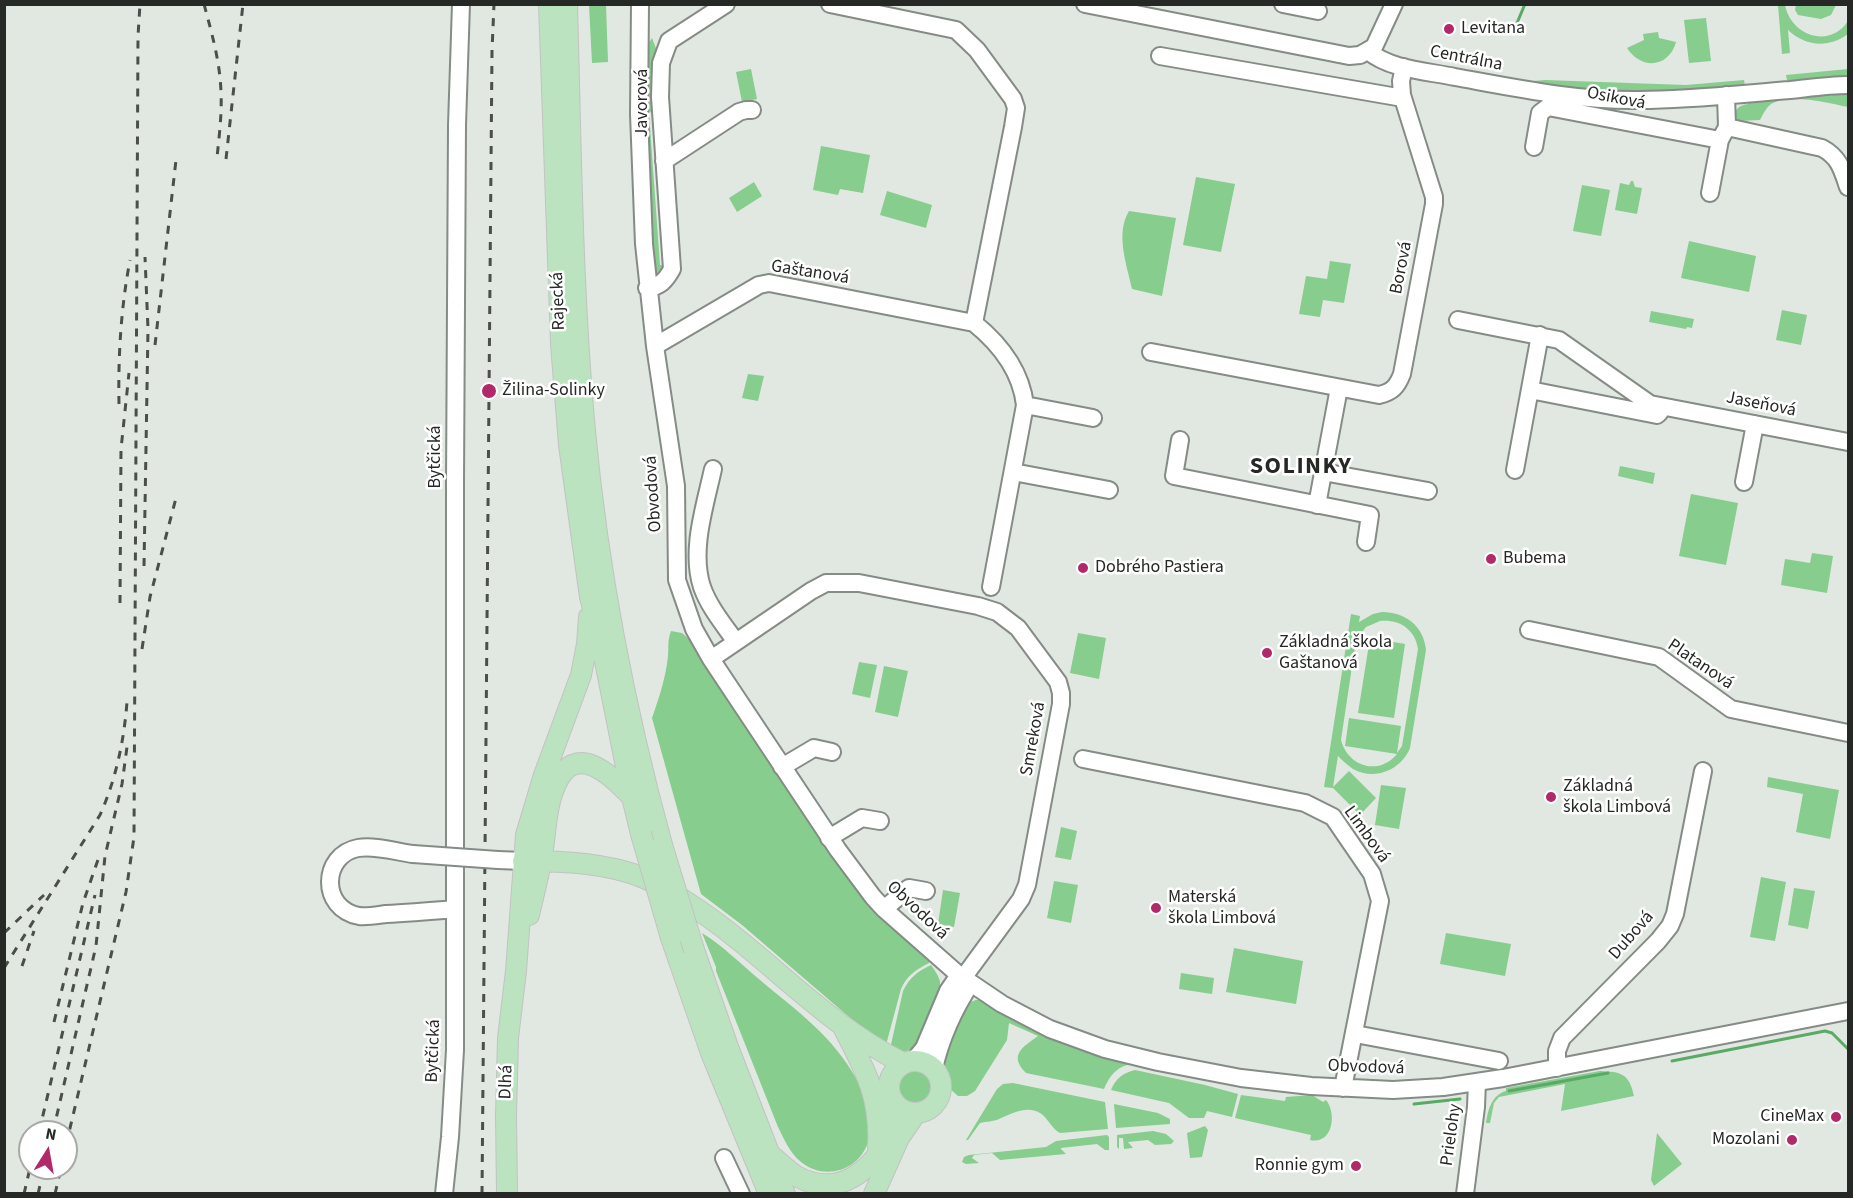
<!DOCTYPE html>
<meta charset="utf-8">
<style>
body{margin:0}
#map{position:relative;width:1853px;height:1198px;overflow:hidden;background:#e1e8e1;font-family:"Source Sans 3",sans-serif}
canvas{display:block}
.frame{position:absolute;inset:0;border:6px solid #262826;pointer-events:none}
.north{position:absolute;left:18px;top:1120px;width:60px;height:60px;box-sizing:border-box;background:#fff;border:2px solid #a8a9a8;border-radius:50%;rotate:11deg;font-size:16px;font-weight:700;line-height:24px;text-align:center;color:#262826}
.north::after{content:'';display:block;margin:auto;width:21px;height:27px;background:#b12969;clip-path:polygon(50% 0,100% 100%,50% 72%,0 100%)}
</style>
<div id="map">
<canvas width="1853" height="1198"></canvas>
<div class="frame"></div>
<div class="north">N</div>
</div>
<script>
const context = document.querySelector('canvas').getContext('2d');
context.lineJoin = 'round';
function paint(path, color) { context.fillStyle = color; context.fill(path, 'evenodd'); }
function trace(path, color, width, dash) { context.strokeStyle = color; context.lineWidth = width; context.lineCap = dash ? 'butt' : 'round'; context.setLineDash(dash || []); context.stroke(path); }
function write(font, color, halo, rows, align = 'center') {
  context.font = font + ' "Source Sans 3",sans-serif'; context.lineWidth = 5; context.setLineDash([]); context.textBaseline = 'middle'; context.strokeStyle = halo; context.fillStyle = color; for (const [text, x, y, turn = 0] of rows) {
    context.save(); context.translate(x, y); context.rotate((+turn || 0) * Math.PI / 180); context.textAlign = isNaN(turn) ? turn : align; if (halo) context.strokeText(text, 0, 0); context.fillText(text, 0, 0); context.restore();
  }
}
const green = new Path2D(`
 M589,5h17l2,57 -16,1z
 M1778,5h7c6,31 45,44 63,16v13c-19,14 -42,13 -60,-4l2,23 -8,1z
 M1796,5v-1l40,1 -5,10 -10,4 -23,-4 -3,-5z
 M1706,18l5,43 -22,2 -5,-43z
 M1658,32l1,6 17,4c-7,26 -35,28 -49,6l17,-8 -1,-6z
 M652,38l7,18 -4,53 -6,4 11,152h8l-1,3 -15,11 -4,-61 -2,-171z
 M751,69l6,30 -15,3 -6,-30z
 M1848,69v6l-58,7 -3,-2 -1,-5z
 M1545,80l141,5 58,-5 1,6 -78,7 -81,-2 -64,-9z
 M1848,94v13c-20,-4 -58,-14 -77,-3 -5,4 -8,10 -11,16l-21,1 -4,-1c-3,-10 5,-15 13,-16l1,-3z
 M821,146l49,9 -7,38 -23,-4 -2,6 -25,-5z
 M1196,177l39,7 -14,68 -38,-7z
 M1631,181h2l2,6 7,1 -5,26 -22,-4 5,-27 9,2z
 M754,182l8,14 -25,16 -8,-14z
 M1582,185l28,5 -9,46 -28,-5z
 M887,191l45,14 -6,23 -46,-13z
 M1129,211l47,7 -14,78 -30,-7c-5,-24 -17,-55 -3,-78z
 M1689,241l67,15 -7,36 -68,-14z
 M1330,261l21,3 -7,39 -21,-3 -3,17 -21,-3 7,-38 21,3z
 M1782,310l25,5 -6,30 -25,-5z
 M1651,311l43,8 -2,9 -5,-1 -1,2 -37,-7z
 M748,374l16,2 -6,25 -16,-3z
 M1620,466l35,7 -2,11 -35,-8z
 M1691,494l47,9 -12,62 -47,-9z
 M1812,553l21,3 -6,37 -46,-8 4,-26 25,4z
 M1382,612c23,0 42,14 44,38l-16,98c-9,22 -35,33 -57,21 -6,-4 -11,-9 -15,-13l-5,31 16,-16 27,27 -16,17 -27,-27 -9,-1 27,-173 9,2 -1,6 14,-8zM1380,621c19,-2 35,8 38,28l-16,97 -5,7 4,-27 -52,-8 -4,28 52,8c-18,22 -49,13 -56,-14l15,-100 10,-13z
 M671,631l11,2 14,12 149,226 85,88 -1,4c-13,7 -22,12 -28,26l-15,56 -30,-22 -114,-98 -41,-31 -49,-176c7,-20 14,-41 16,-62 1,-10 -1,-14 3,-25z
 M1078,633l28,5 -7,41 -29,-6z
 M1370,638l35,6 -11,74 -36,-5z
 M859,662l18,3 -7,33 -18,-4z
 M884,666l24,5 -10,46 -23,-5z
 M1768,777l71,13 -9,49 -34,-7 7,-38 -36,-7z
 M1381,785l25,3 -7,41 -24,-4z
 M1061,827l16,4 -6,29 -16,-3z
 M1761,877l25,5 -11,59 -25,-4z
 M1054,881l24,4 -7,38 -24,-5z
 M1794,888l21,3 -7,38 -20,-4z
 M943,890l17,3 -6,34 -16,-3z
 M702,933c21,13 39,31 58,47 38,32 72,55 97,100l4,-2c5,15 12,48 7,64 -9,29 -44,39 -67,20 -11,-9 -17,-23 -23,-35l-62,-156v-4z
 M1446,933l65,11 -6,32 -65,-12z
 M1234,948l69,13 -7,43 -70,-12z
 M931,965c4,6 8,11 9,17 1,15 -16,44 -22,58l-5,7 -7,5 -16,-3 13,-58c7,-14 14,-19 28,-26z
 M1181,973l33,5 -2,16 -33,-5z
 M976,1000h6l153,63c-17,3 -24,10 -31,26l-78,-16c-18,-18 -3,-26 12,-37l-29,-13 -2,17 -32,51 -8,5h-9l-10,-9 -6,-28 25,-56z
 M1135,1070l70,15 33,9 -6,23 -25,-6 -3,7h-15l-20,-15 -58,-13c5,-12 12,-17 24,-20z
 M899 1087a16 16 0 1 1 32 0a16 16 0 1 1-32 0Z
 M1600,1071c21,1 29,2 34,25l-73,15 4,-27 -66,13 -5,6 -4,20h-4c2,-14 6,-28 20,-32v-3z
 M1013,1083l92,19 3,27 -48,4c-9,-5 -12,-15 -20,-20 -14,-8 -29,1 -41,6 -6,3 -13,2 -19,4l-12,17h-2l31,-51 6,-5z
 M1241,1095l44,6 1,-4 26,-2 11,7 3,-2c11,13 7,45 -16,40l1,-5 -76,-17z
 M1114,1104l44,9 12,6v5l-54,4z
 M1205,1126l3,4 -6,27 -12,1 -3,-25z
 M1153,1131l13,3 8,7 -3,3 -16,1 -7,-5 -20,2 5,6 -9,1 -1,-11h-4v11l-2,-2v-12z
 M1657,1133l25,31 -28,22 -3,-6z
 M1107,1135l2,2v13h-4l-8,-6 -36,4v1l5,5 -66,6 -8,-7 -18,2 -2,3 7,5 -13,1 -4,-2 2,-5 5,-2 77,-8 10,-6z`);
const stream = new Path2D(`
 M1517,23l8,-19
 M1672,1061l153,-30 7,2 16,16
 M1509,1091l99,-18
 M1414,1104l46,-5`);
const minor = new Path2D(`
 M640,4l-1,110 5,130 11,102 21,140 1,94 17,49 17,30 127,191 35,47 11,12 75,66 43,29 48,25 55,20 53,13 83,16 70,8 82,4 50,-3 60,-9 345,-67
 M830,4l126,26 21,20 36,49 3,9 -3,19 -39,196
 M1085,4l264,52 11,-1 14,-8 20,-43
 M1283,4l35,7
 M1368,51c23,19 59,20 87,26 61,11 122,24 185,23 50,0 100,-6 150,-10 19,-2 39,-5 58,-5
 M1160,56l243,42
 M1727,127l95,21c17,9 20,21 26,39
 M1534,147l6,-34 8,-6 172,33
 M664,161l75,-49 7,-2h6
 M1710,193l10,-53 7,-13 -1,-32
 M647,288c13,-1 19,-8 25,-19l-12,-172 1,-34 8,-22 57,-37
 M1458,320l101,20 91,64 198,38
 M655,346l104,-61 10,-2 205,40c26,21 47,48 51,82l-34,182
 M1151,352l228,43c13,-3 18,-8 23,-21l32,-170v-7l-32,-102 -1,-14 3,-14
 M1530,390l127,25 3,-3
 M1025,405l68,13
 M1180,440l-6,36 196,39 -4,27
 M713,469c-8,37 -23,81 -11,118 7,20 22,38 34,55
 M1515,470l25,-135
 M1013,472l96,18
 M1323,472l105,19
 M1744,482l11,-58
 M1317,505l22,-117
 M1529,630l130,27 72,52 117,24
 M711,659l100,-68 15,-8h33l119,23 19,6 21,16 40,54 3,11v11l-34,181 -6,14 -58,79
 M1083,759l222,44 28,14 39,57 8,27 -37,187
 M782,767l32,-19 18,4
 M829,838l33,-20 18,3
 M413,854c-16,-2 -38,-9 -55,-6 -37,7 -38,61 1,68 8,1 19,-1 27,-2 23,-1 46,-3 69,-5
 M498,860l25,1
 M884,909l25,-21 17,3
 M1355,1034l144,27
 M914,1060l10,-12 24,-57 11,-16
 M934,1068c7,-30 20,-59 37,-85
 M1557,1068v-17l5,-13 96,-97 12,-15 5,-12 28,-143
 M724,1158l17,36
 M444,1194l6,-57 5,-87v-566l2,-359 4,-121
 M1465,1194l11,-87 1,-25`);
const major = new Path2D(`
 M549,4l12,340 8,101 21,152 9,34 33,166 9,37
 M567,4c4,142 5,285 18,427 13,140 40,279 77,414
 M523,861c40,0 85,2 121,17 16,7 30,16 44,25 75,48 134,120 215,160
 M529,915c4,-18 9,-36 12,-54 5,-24 4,-54 15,-77 20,-44 56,-8 76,13
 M671,938l40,115 58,141
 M694,950l34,97 57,147
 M844,1029c22,43 37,68 34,119
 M889 1087a26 26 0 1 1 52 0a26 26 0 1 1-52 0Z
 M772,1156c8,7 17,16 26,21 41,21 75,-6 92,-44 3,-8 5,-18 7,-27
 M507,1194l-1,-78 2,-78 8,-67 10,-136 18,-60 37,-100 6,-31 2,-27
 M874,1194l25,-56 17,-25`);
const rail = new Path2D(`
 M204,4c8,30 16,58 17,88 1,23 -2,45 -4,66
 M226,159l17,-155
 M155,345l21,-185
 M119,404c-1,-48 2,-97 11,-144
 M144,566l4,-237 -3,-72
 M120,603l1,-154 8,-76
 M142,649l8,-52 26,-99
 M4,933l40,-38
 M22,966l12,-35
 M4,968l96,-153c16,-36 24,-74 27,-113
 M54,1022l29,-119 17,-49
 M39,1132l56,-237
 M53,1132l43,-186 9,-90 17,-72 5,-37
 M66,1145l60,-253 8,-55 4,-801 2,-32
 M24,1194l6,-26
 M38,1194l6,-26
 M55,1194l6,-26
 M482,1194l10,-1143 2,-47`);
const minorBridge = new Path2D(`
 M413,854l85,6`);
const majorBridge = new Path2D(`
 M641,834l30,104
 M662,845l32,105`);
const markers = [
 [1449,29,6,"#b12969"],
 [489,391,8,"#b12969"],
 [1491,559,6,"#b12969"],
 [1083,568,6,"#b12969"],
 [1267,653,6,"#b12969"],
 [1551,797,6,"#b12969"],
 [1156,908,6,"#b12969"],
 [1836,1117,6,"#b12969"],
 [1792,1140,6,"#b12969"],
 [1356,1166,6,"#b12969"]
];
const poiNames = [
 ["Levitana",1461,29],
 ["Žilina-Solinky",502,391],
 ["Bubema",1503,559],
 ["Dobrého Pastiera",1095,568],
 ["Základná škola",1279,643],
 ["Gaštanová",1279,664],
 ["Základná",1563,787],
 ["škola Limbová",1563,808],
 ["Materská",1168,898],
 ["škola Limbová",1168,919],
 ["CineMax",1824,1117,"right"],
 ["Mozolani",1780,1140,"right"],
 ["Ronnie gym",1344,1166,"right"]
];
const streetNames = [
 ["Centrálna",1466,59,11],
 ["Osiková",1616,99,11],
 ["Javorová",643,103,-90],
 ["Borová",1402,268,-79],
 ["Gaštanová",810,273,9],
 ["Rajecká",559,301,-92],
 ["Jaseňová",1761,405,11],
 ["Bytčická",436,457,-90],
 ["Obvodová",654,494,-94],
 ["Platanová",1700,665,34],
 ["Smreková",1034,739,-80],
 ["Limbová",1366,835,54],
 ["Obvodová",917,911,43],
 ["Dubová",1632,936,-49],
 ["Bytčická",434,1051,-88],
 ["Obvodová",1366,1068,2],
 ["Dlhá",507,1082,-88],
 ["Prielohy",1452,1135,-82]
];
const districtNames = [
 ["SOLINKY",1301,468]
];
paint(green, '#86cd8e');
trace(stream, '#59aa65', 3);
trace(minor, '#858b85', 20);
trace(major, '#c2c3c2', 22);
trace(minor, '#fff', 16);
trace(major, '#bbe3bf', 20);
trace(rail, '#4b4e4b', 3, [8, 8]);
trace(minorBridge, '#858b85', 20, []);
trace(majorBridge, '#c2c3c2', 22, []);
trace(minorBridge, '#fff', 16);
trace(majorBridge, '#bbe3bf', 20);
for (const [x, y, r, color] of markers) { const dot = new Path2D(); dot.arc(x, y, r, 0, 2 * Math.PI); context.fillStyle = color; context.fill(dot); trace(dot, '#fff', 2); }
write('18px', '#262826', '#fff', poiNames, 'left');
write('18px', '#262826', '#fff', streetNames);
context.letterSpacing = '1.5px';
write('bold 24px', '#262826', '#fff', districtNames);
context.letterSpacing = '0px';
</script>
